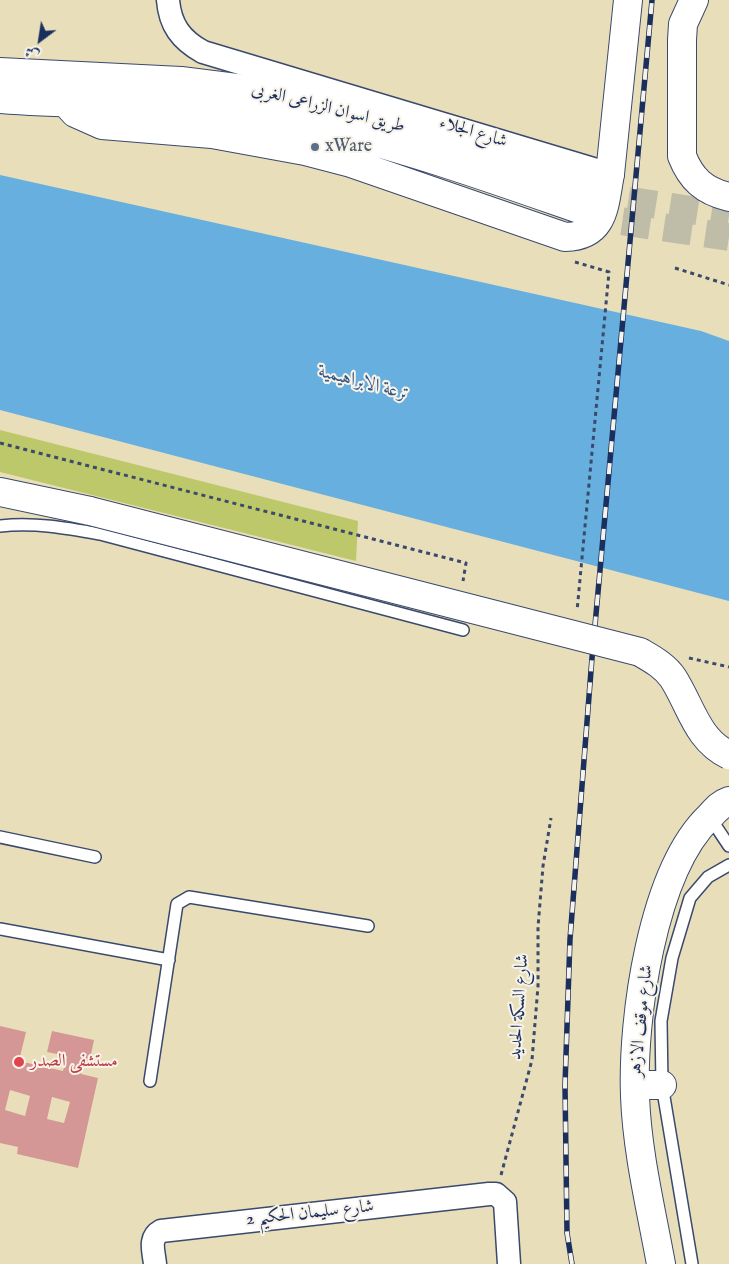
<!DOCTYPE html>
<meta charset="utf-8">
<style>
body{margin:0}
#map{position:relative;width:729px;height:1264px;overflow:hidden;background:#e8dfba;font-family:"IM FELL English",Amiri,serif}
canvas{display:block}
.north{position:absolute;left:15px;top:15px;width:50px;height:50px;-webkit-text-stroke:4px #f7f3e8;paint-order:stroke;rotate:211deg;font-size:14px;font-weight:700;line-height:20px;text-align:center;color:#1b2f5e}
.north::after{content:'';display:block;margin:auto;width:18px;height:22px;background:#1b2f5e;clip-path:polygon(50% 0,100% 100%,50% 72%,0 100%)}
</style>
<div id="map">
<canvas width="729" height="1264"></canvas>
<div class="north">ش</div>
</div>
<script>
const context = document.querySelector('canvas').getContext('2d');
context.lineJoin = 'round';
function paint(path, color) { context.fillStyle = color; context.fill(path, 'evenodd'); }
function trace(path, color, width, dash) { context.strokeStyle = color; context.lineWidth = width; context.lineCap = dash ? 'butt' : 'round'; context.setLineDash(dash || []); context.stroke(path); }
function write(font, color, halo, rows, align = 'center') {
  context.font = font + ' "IM FELL English",Amiri,serif'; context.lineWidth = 4; context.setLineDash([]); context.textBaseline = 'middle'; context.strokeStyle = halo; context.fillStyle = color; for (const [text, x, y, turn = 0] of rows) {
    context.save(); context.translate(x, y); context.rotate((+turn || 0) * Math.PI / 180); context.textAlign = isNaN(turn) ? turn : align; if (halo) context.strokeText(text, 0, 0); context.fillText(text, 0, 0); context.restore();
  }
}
const green = new Path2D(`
 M0,430l358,91 -2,40 -356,-89z`);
const water = new Path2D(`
 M0,175l701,156 28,10v260l-729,-191z`);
const building = new Path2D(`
 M0,1026l26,6 -7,29 44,10 4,-15 -20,-4 5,-21 42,9 -5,24 -5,-1 -3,11 17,4 -20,90 -61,-14 1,-7 -18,-4zM10,1090l20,6 -5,20 -20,-6zM52,1097l18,5 -6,21 -17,-4z`);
const primaryTunnel = new Path2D(`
 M588,189l37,11 104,16
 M582,210l32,10 115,17`);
const path = new Path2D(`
 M575,262l34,10 -32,339
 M675,268l54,17
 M0,443l466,120 -3,18
 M689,658l40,9
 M501,1175l31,-115 6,-74v-59l5,-61 8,-48`);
const lane = new Path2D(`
 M0,526c34,-4 67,2 100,8l363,96
 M709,816l20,30
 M0,837l95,20
 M0,929l169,31
 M150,1081l27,-177 12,-7 179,29
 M692,1264l-30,-179 -1,-64 11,-63 18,-60 18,-21 21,-12`);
const street = new Path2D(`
 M168,0c2,25 13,40 35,52l407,122
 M155,1264c-1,-12 -7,-26 6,-33l328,-37h7l9,8 4,62`);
const secondary = new Path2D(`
 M610,174l18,-174
 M0,492l90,19
 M635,1085h27
 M661,1264c-10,-55 -24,-112 -26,-168 -3,-77 17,-224 74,-279 6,-6 11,-13 20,-16`);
const primary = new Path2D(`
 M694,0l-11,24 -1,16v116c9,23 22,35 47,41
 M0,72l181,9 95,12 62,15 81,25 169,56
 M0,99c83,7 166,2 248,15 115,18 225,58 334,96
 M65,102l10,11 27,12 110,9 93,17 46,12 214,74c40,-1 39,-31 45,-63`);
const rail = new Path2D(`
 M572,1264l-5,-31 -2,-148 5,-146 22,-281 60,-658`);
const secondaryBridge = new Path2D(`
 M90,511l550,141c12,7 25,14 33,26 18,28 24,62 56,77`);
const markers = [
 [315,147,5,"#5c6f8a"],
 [19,1062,6,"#e0444e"]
];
const streetNames = [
 ["طريق اسوان الزراعى الغربى",328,109,14],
 ["شارع الجلاء",473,133,17],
 ["شارع السكة الحديد",520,1007,-86],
 ["شارع موقف الازهر",642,1021,-84],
 ["شارع سليمان الحكيم 2",310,1214,-6]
];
const serviceNames = [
 ["xWare",325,147]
];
const healthNames = [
 ["مستشفى الصدر",30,1062]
];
const waterNames = [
 ["ترعة الابراهيمية",364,384,15]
];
paint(green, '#bcc86a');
paint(water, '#67afdf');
paint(building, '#d59795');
trace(primaryTunnel, '#bfbca8', 28, [28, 14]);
trace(lane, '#3a496c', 14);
trace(street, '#3a496c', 25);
trace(secondary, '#3a496c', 30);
trace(primary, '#3a496c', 30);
trace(path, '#3a496c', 3, [4, 4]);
trace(lane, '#fff', 11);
trace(street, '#fff', 22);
trace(secondary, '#fff', 28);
trace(primary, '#fff', 28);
trace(rail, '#1b2f5e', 5.5);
trace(rail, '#f7f3e8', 4, [11]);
trace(secondaryBridge, '#3a496c', 30, []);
trace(secondaryBridge, '#fff', 28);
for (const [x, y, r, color] of markers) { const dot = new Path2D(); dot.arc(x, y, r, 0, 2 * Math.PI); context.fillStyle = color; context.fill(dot); trace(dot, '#f7f3e8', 2); }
write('18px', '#1b2f5e', '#f7f3e8', streetNames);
write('18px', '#4e5e75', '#f7f3e8', serviceNames, 'left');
write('18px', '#be3a42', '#f7f3e8', healthNames, 'left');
write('italic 19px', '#325585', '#f7f3e8', waterNames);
</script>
